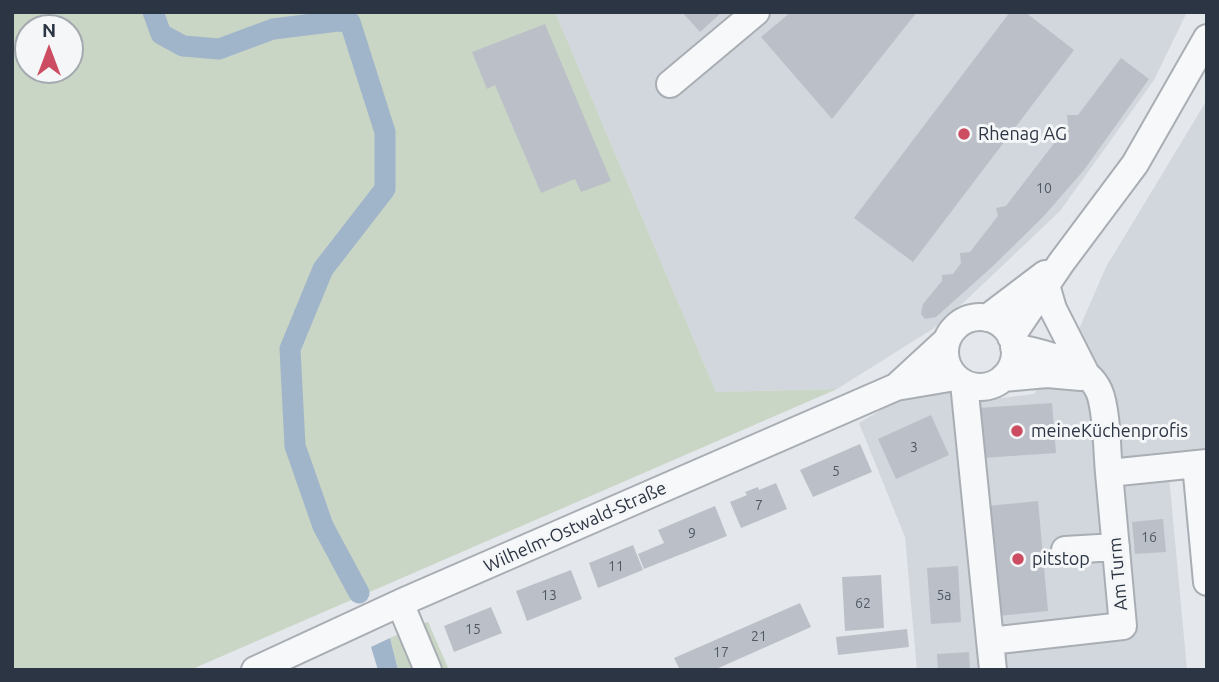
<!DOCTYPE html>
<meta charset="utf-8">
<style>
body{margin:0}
#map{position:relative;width:1219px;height:682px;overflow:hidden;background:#e4e7eb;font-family:Ubuntu,sans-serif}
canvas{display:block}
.frame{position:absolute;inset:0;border:14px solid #2c3543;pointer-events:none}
.north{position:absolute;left:14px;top:14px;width:70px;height:70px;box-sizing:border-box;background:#f4f6f8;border:2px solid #a4a9b0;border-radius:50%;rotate:0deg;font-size:19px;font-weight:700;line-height:28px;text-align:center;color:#2c3543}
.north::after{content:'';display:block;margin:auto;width:24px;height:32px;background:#cc4d62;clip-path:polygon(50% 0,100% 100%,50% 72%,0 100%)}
</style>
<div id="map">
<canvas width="1219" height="682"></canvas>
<div class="frame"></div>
<div class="north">N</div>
</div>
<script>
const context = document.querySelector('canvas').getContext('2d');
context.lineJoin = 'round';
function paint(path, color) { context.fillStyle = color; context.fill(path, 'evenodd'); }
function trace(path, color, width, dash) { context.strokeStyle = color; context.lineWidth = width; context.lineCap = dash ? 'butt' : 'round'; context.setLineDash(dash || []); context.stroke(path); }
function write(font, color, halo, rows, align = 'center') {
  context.font = font + ' Ubuntu,sans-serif'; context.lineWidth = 6; context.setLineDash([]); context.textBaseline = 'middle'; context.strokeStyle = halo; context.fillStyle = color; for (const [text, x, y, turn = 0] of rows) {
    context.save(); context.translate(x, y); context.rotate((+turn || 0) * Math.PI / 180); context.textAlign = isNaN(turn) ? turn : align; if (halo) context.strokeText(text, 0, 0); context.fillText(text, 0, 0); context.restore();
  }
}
const built = new Path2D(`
 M555,12h632l-33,68 -94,131 -118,112 -105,66 -121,3z
 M1207,100v350l-40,5 20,215h-270l-12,-133 -46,-114 66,-39 53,17 56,-7 46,-67 26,-60z`);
const green = new Path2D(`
 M12,12h543l161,380 121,-3 -647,281h-178zM28,28h42v42h-42z
 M428,622l21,48h-10l-18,-46z
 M397,635l3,3 14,32h-16l-8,-32z`);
const water = new Path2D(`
 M390,638l8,32h-20l-7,-23z`);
const canal = new Path2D(`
 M153,12l8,22 22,12 36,3 54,-20 65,-8 12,1
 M350,22l35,110v57l-62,80 -33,80 5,97 28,80 36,67`);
const building = new Path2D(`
 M682,12h40l-22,20z
 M791,12h126l-85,107 -71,-82z
 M1010,12h15l49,38 -161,212 -59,-44z
 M545,24l66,157 -30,11 -6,-13 -34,14 -46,-108 -8,4 -15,-37z
 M1121,58l28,21 -65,91 -41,47 -50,49 -57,51 -11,2 -4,-5 2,-10 19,-23v-6l11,-1 8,-11 -1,-10 10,-1 28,-36 -2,-8 10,-2 62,-81 -1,-10h11z
 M1052,403l4,50 -74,5 -4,-50z
 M931,415l18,40 -53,24 -18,-40z
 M860,444l12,28 -59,25 -13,-27z
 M776,483l11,26 -46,19 -11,-26 17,-7 -2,-3 13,-5 1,3z
 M1038,501l10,110 -50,5 -11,-110z
 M715,506l12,30 -83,33 -6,-15 26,-11 -6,-13z
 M1163,519l3,33 -31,2 -3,-32z
 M633,545l10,25 -45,18 -9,-25z
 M958,566l3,56 -30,2 -4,-56z
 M571,570l11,29 -55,22 -11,-30z
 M881,575l3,53 -39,3 -3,-54z
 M800,603l11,24 -97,43h-34l-6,-12z
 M491,607l11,26 -48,19 -10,-26z
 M907,629l2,18 -71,8 -2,-18z
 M969,652l1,18h-32l-1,-16z`);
const minor = new Path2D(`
 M670,84l86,-72
 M1046,285l7,24 35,69
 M945 352a35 35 0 1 1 70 0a35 35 0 1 1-70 0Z
 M987,318l58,-44
 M1011,337l50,-74 74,-99 72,-126
 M1014,347c28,6 72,15 85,44 8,18 8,61 10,82l98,-10
 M1003,378l44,-4 34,3
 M964,383l29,287
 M896,387l51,-47
 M1196,464l11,118
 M1065,550l51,-3
 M400,603l28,67
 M990,641l133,-15 -14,-153
 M255,670l145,-67 496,-216 59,-10`);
const markers = [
 [964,134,7,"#cc4d62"],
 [1017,431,7,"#cc4d62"],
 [1018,559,7,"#cc4d62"]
];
const numberNames = [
 ["10",1044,188],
 ["3",914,447],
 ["5",836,471],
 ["7",759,505],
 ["9",692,533],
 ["16",1149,537],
 ["11",616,566],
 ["13",549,595],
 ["5a",944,595],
 ["62",863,603],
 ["15",473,629],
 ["21",759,636],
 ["17",721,652]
];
const poiNames = [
 ["Rhenag AG",978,134],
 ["meineKüchenprofis",1031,431],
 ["pitstop",1032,559]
];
const streetNames = [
 ["Wilhelm-Ostwald-Straße",575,527,-24],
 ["Am Turm",1118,574,-95]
];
paint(built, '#d2d6dd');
paint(green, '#c9d5c5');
paint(water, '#a0b5ca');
trace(canal, '#a0b5ca', 21);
paint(building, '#bbc0c8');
trace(minor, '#a9aeb5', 30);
trace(minor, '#f6f8f9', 26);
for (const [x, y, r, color] of markers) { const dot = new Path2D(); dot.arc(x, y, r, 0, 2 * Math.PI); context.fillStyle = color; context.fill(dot); trace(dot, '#f4f6f8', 2.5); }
write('14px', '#505864', null, numberNames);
write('18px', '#2c3543', '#f4f6f8', poiNames, 'left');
write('18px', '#2c3543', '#f4f6f8', streetNames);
</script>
